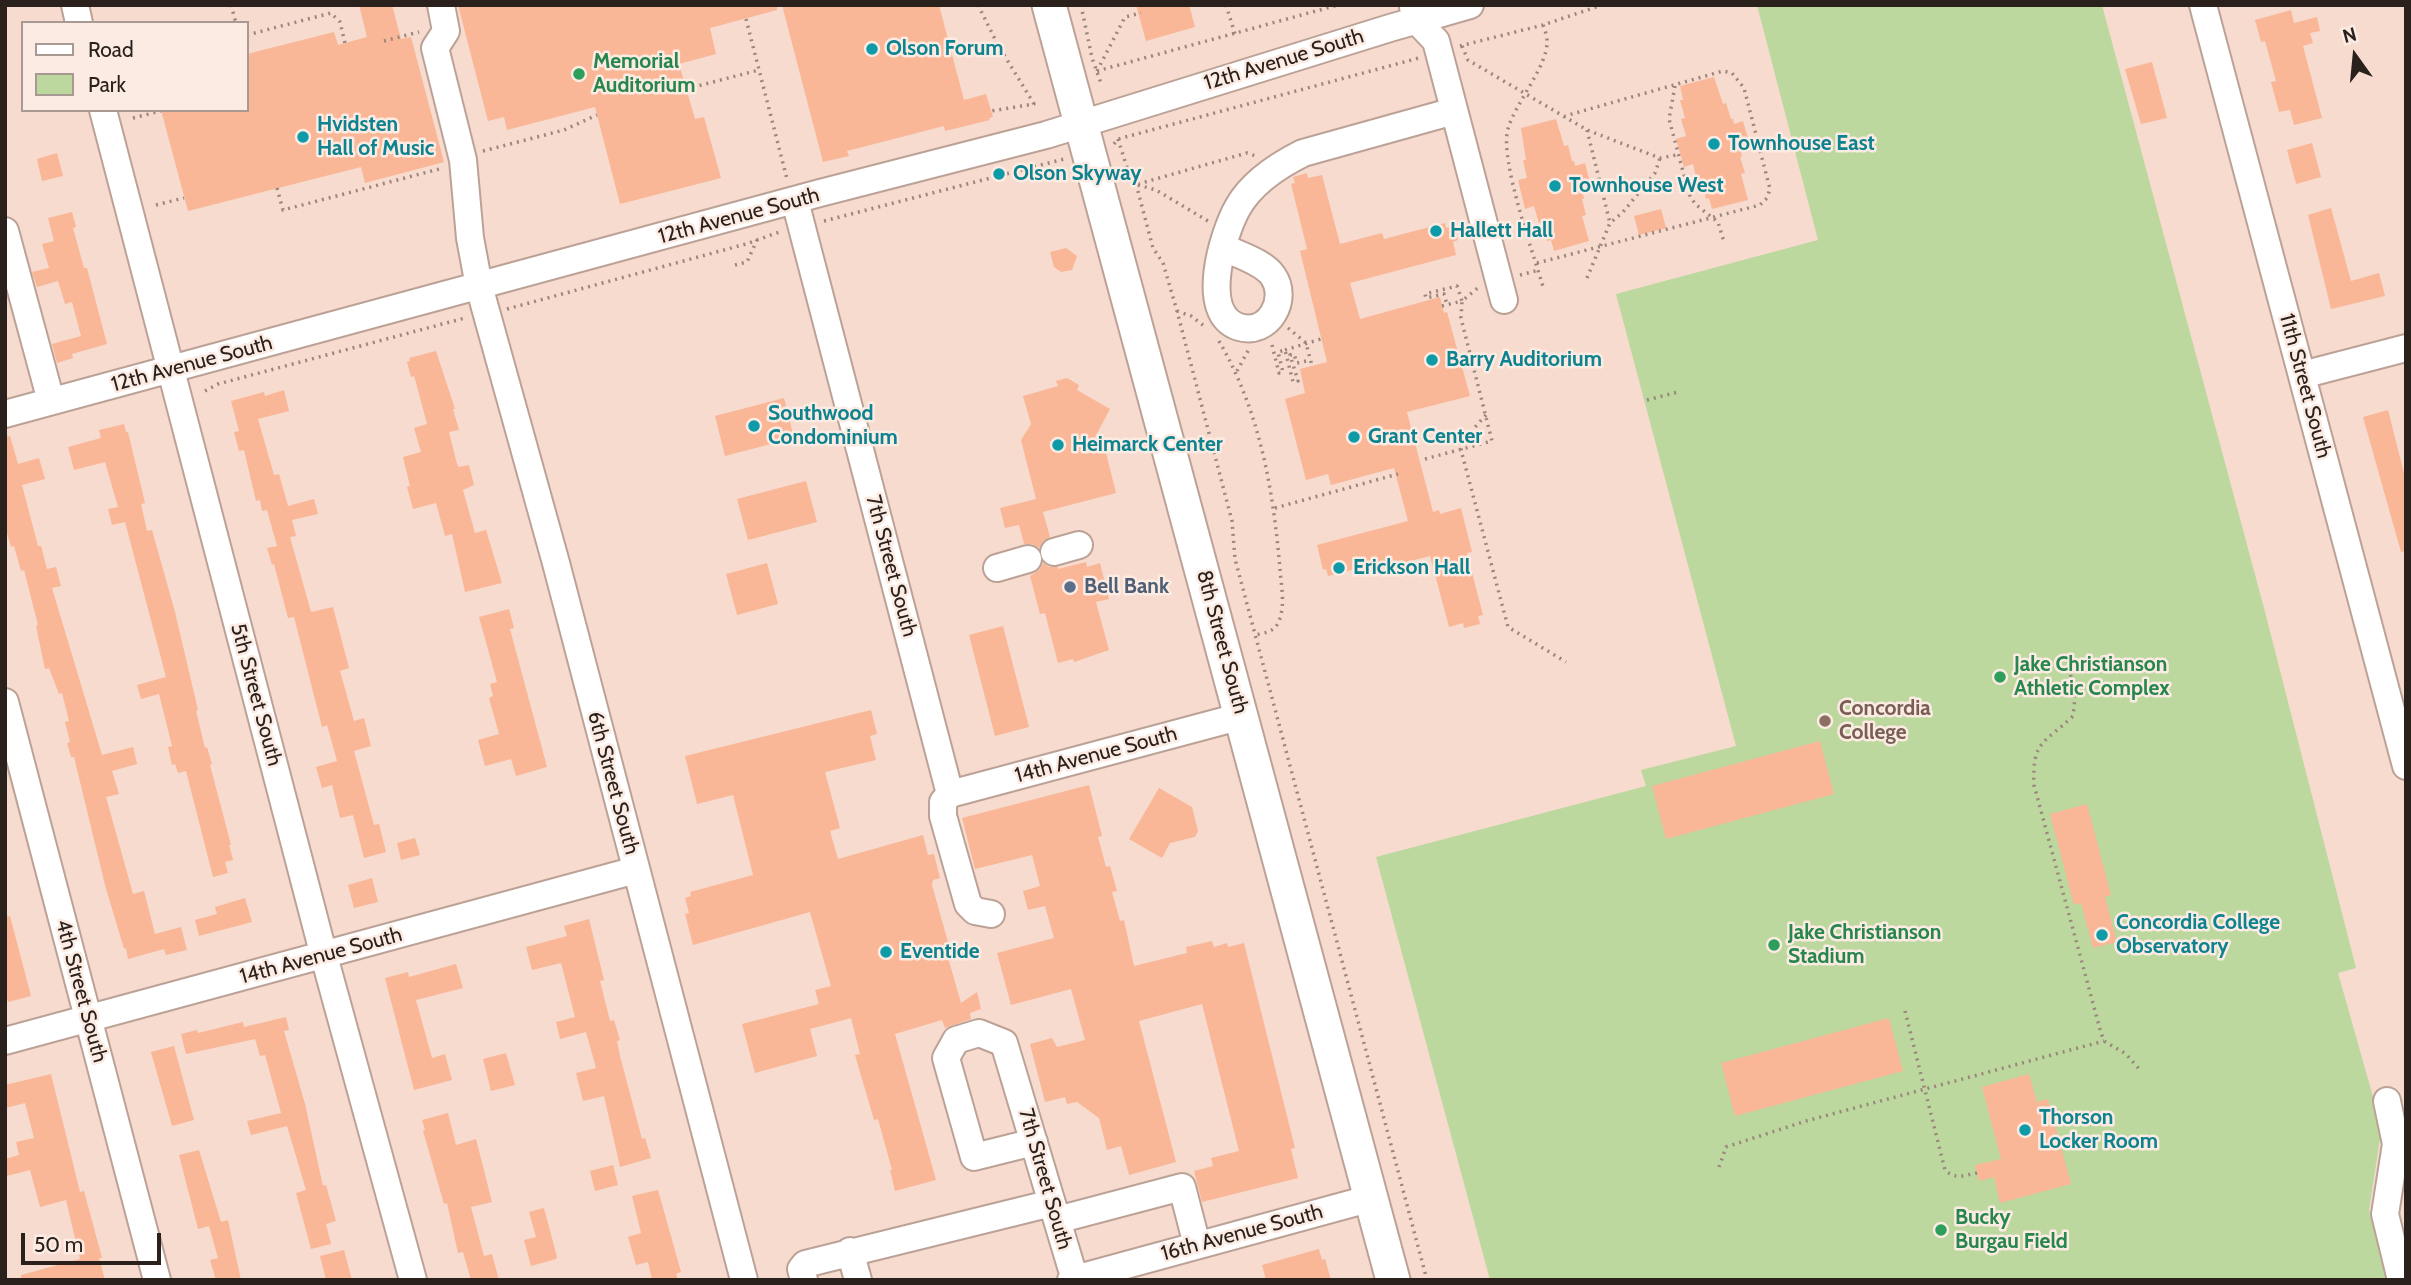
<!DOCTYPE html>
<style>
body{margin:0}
#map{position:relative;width:2411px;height:1285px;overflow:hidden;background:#f6dbce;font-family:Cabin,sans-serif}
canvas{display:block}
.frame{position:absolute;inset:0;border:7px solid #2a201c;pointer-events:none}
.legend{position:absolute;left:21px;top:21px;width:228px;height:91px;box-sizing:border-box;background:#fcebe3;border:2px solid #a89a93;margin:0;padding:9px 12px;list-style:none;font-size:21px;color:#2a201c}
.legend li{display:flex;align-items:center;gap:14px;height:35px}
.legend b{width:35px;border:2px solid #a89a93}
.north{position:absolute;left:2320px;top:21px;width:70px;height:70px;-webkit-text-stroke:5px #fcebe3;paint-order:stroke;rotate:345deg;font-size:19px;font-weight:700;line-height:28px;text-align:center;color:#2a201c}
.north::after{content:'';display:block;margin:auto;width:24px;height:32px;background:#2a201c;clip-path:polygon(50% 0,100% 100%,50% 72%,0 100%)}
.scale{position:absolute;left:21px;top:1233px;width:140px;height:32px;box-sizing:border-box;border:4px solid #2a201c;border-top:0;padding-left:9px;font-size:21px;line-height:24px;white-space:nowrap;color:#2a201c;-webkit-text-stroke:5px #fcebe3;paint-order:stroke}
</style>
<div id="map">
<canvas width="2411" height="1285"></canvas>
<div class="frame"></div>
<ul class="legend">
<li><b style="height:9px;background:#fff"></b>Road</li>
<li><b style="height:19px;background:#bcd89e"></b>Park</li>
</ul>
<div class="north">N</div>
<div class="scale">50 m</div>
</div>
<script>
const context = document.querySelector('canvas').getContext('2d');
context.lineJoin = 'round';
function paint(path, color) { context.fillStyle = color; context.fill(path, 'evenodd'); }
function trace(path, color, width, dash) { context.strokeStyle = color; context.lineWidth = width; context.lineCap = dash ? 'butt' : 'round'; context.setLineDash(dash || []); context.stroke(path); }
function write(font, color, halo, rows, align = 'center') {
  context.font = font + ' Cabin,sans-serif'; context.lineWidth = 5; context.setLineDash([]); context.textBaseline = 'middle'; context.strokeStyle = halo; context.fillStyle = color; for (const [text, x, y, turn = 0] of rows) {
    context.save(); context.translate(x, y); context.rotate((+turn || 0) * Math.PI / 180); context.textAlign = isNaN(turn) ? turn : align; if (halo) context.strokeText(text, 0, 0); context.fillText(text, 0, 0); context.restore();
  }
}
const green = new Path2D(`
 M1757,5h345l162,603 92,360 -18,5 41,145 1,21 -11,71 18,70h-897l-114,-423 270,-71 -5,-16 95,-24 -120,-452 202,-54z`);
const building = new Path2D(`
 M359,5h33l9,34 10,-2 33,125 -79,21 -4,-16 -173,44 -27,-101h86v-56l87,-22 4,13 29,-8z
 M458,5h319v5l-67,18 6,26 -37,10 16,55 9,-2 17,61 -101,26 -25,-97 -88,23 -3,-13 -16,4z
 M782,5h157l25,95 22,-6 7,23 -4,1 1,2 -45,11 -1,-5 -97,25 2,5 -26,6z
 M1136,5h53l6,22 -49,14z
 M2291,10l3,13 23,-6 3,14 -10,2 3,10 -10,3 19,72 -28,7 -4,-15 -11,2 -8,-30 5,-1 -11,-40 -4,1 -6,-22z
 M2152,62l15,56 -26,6 -16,-55z
 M1714,77l9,27 3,-1 5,16h2l1,5 9,-3 8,28 -10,3 1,5h-2l5,16 -4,1 7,26 -36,9 -3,-11 -3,1 -5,-19 -4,1 -4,-17 -9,3 -8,-28 10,-3 -5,-17 4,-1 -5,-18h3l-3,-14z
 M1556,119l8,27 4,-1 4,16h2l1,5 10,-3 7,28 -9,3 1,5h-2l4,16 -4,1 7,25 -35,10 -3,-11 -4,1 -5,-19 -3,1 -5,-17 -9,3 -7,-29 9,-2 -4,-18h3l-5,-32z
 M2312,143l9,34 -25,7 -9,-34z
 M57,153l6,23 -21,5 -5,-22z
 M1307,173l1,5 14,-3 18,69 42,-11 2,6 61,-16 1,5 8,-2 4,14 -5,2 3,13 -106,28 10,36 80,-22 4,16 3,-1 23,84 -63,16 26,100 6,-2 1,4 21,-6 11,44 -5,1 16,62 -5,1 2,8 -16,4 -1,-5 -14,4 -19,-71 -38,10 -1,-6 -63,16 -2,-7 -3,1 -6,-25 91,-24 -14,-53 -63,17 -3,-11 -22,6 -21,-81 20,-6 -5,-24 27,-7 -27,-111 7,-2 -16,-65 4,-1 -2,-6z
 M2331,208l20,73 28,-8 6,23 -54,13 -23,-94z
 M1661,209l5,19 -27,7 -5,-19z
 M72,212l4,15 -3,1 11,40h3l20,76 -35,10 1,4 -16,5 -5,-19 29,-8 -9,-34 -7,2 -7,-23 -21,6 -5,-15 17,-4 -7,-24 12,-3 -6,-23z
 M1066,248l11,8 -5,14 -11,2 -7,-5 -4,-15z
 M436,351l19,58h-2l6,21 -10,2 8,32 2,3 10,-2 5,20 -11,5 12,43 11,-3 16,53 -37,9 -13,-58 -7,2 -9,-33 -23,6 -6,-22 3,-1 -7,-29 18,-5 -7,-24 13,-4 -12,-45 -1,-3 -3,1 -4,-15 3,-1 -1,-3z
 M1067,378l12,7 -2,5 33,19 -24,45 19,-5 11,44 -73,19 7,25 -7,4 -4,7 -7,-4h-8l-5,-19 -14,3 -5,-20 36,-9 -15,-59 10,-16 -8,-28 35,-10 -2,-5z
 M284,390l5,21 -31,8 16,56 5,-1 9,32 26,-7 4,15 -26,6 4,16 -6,1 21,75 22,-5 16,61 -9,3 14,50 10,-3 7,28 -17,5 20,74 5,-1 7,28 -22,6 -11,-43 -13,3 -8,-33 -10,3 -6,-21 21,-6 -10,-36 -5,2 -28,-110 -6,1 -14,-54 -2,1 -5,-17 10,-2 -10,-36 -5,1 -2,-11 -4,1 -12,-51 -5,1 -5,-19 5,-1 -8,-30 33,-9 1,4z
 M784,398l10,40 -69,18 -10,-40z
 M2388,410l18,71v70l-5,1 -38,-135z
 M124,424l2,8h2l17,71 -4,1 6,27 5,-1 23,82 23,98 -2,1 9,37 2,-1 5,17 -2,1 21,80h-2l4,15 -8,2 3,11 -15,4 -27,-106 -8,2 -3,-9 -3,1 -4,-18 4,-1 -13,-52 -18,5 -4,-14 29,-8 -41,-155 -13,3 -4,-16 10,-2 -13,-45 -31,8 -6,-23 33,-9 -2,-8z
 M10,436l8,28 21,-6 6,21 -23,6 16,61h3l6,23 9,-2 5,19 -9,2 50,167 31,-8 4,17 -25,7 7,23 -13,3 27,97 11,-3 11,43 26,-7 6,23 -21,5 -2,-6 -36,10 -2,-11 -2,1 -19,-64 -31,-128h-3l-4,-14 3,-1 -5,-20 4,-1 -7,-28 -3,1 -10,-26 -4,1 -9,-43 2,-1 -14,-55 -3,1 -7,-25 -3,1 -6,-21v-89z
 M806,481l11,41 -69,18 -11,-41z
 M1086,562l1,5 13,-4 9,36 -13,3 13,48 -35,12 -1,-3 -15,4 -13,-50 -5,1 -10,-38 9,-6 4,-7 6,4h9v2z
 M767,563l11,41 -41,11 -11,-41z
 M509,609l5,19 -4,1 37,138 -31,9 -5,-17 -26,7 -7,-26 21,-6 -10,-36 4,-2 -3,-12 7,-2 -18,-65z
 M1003,626l26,101 -34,9 -26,-101z
 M871,710l6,24 -7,2 6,24 -51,12 15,56 -10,3 8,28 85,-24 5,20 6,-1 6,24 -7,2 -1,5 21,75 -4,1 12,42 16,-11 4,17 -11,4 1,6 -26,9 -3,-8 -47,14 41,146 -41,11 -5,-21h2l-14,-51 -4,1 -19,-65 5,-1 -9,-36 -41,11 7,27 -62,17 -13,-49 77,-20 -4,-14 16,-4 -21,-74 -117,33 -8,-31 4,-1 -4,-15 6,-2 -1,-4 63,-17 -20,-80 -36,9 -12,-48z
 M1820,741l14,53 -168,45 -14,-53z
 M1089,785l13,51 -4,1 8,30 4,-1 7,25 -5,1 8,29 4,-1 10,46 53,-13 -1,-6 26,-6 2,6 13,-4 1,4 16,-4 51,205 -4,1 7,29 -96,24 -8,-31 19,-5 -2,-8 28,-7 -37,-147 -63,17 37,141 -47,13 -8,-29 -14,4 -8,-32 -22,-16 -10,2 -2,-7 -20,5 -15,-58 22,-6 5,9 28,-7 -14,-51 -60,16 -14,-52 57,-15 -9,-32 -17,4 -5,-19 17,-5 -8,-31 -57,14 -13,-51z
 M1159,788l33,19 6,24 -3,6 -25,6 -8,15 -33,-19z
 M2087,804l24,91 -6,2 12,45 -24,6 -12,-45 -7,2 -24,-91z
 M415,838l5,17 -19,5 -4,-17z
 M372,878l6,24 -24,6 -6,-23z
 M245,898l7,24 -53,14 -4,-16 22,-6 -2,-7z
 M10,916l21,80 -23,6 -3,-10v-75z
 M589,919l15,61 -4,1 10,40 4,-1 6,20 -3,1 3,15 22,83 3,-1 6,20 -31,9 -16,-71 -21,5 -7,-28 20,-5 -10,-36 -26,7 -4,-17 19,-5 -14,-54 -29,7 -6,-23 41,-11 -3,-10z
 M456,964l7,24 -47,12 16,58 13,-4 7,26 -38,10 -29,-112 23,-6 1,5z
 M286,1017l3,13 -5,1 21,73 18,82 3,-1 10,36 -10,3 5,20 -20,5 -15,-56 10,-3 -19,-64 -36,9 -4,-14 34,-8 -16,-58 -5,1 -5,-17 -69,15 -5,-20 16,-4 1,3 45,-11 1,5z
 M1889,1018l14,53 -168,45 -14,-53z
 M174,1046l20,74 -22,6 -21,-74z
 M506,1053l9,32 -24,6 -8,-32z
 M51,1074l29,118 4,-1 18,67h-3l6,22h-84v-5l59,-16 -14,-59 -26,7 -10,-37 -23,6 -2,-8v-9l14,-4 -3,-13 18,-4 -9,-35 -20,5v-23z
 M2029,1074l8,28 11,-3 23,85 -71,19 -6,-26 -15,4 -4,-16 26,-6 -19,-72z
 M448,1113l8,32 20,-6 16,63 -21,5 13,49 8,-2 7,26h-28l-8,-28 -5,1 -11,-50 -3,1 -21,-73 2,-1 -3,-10z
 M199,1150l22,72 7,-2 13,60h-25l-6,-20 8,-2 -9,-32 -11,3 -19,-74z
 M613,1165l5,20 -23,6 -5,-20z
 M658,1190l23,82 -5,2 2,6h-26l-4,-18 -12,3 -8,-28 13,-4 -9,-37z
 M544,1208l13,49 -1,2 -25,7 -7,-26 12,-3 -7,-25z
 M1319,1249l3,11 3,-1 6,21h-65l-4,-15z
 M344,1250l8,30h-26l-6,-24z`);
const path = new Path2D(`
 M231,5l5,18
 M978,5l20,40 36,59 -43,7
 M1081,5l11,53 9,25
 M1226,5l9,29
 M746,19l41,160
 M1543,25c2,5 4,11 4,16 1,25 -32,62 -39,88 -9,30 26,126 36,161
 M247,35l84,-22 9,9 5,21
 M384,41l35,-9
 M1460,46l83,-21 59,-20
 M1462,46l6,14 119,70 73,28 17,-3
 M1097,71l241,-66
 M1097,71l28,-54 16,-4
 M1675,86l-6,33 20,75 6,10 23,18 6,20
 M686,89l73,-19
 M133,118l28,-7
 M1587,130l23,93
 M1118,139l10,32 8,13 17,64 10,15 14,48 55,210 3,38 192,721
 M1114,144l4,-5 301,-81
 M483,151l81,-21 33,-15
 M1138,184l109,-31 9,3
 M1138,185l18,5 52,31
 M277,188l6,22 160,-42
 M156,205l28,-7
 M824,221l240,-62
 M1537,263l223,-58 7,-7 3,-9 -26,-101 -12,-15 -9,-2 -158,45
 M735,265l12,-3 10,-22
 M1520,275l19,-5
 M1587,278l23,-55 13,-11 32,-39 5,-15
 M1442,306l20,-5 -5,-15 -32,8 1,4 18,-4 3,11
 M507,309l239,-65 36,-13
 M1177,311l14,5 13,10
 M1288,328l18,15 6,23
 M1219,341c41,71 54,147 61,228 1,16 6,38 -2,54 -4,9 -14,10 -23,12
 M1272,345l7,28 4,-1 -5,-20 7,-2 8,32 5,-1 -8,-26 4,-1 3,9 14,-3
 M1285,350l36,-11
 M1237,371l12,-22
 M205,391l13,-7 247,-66
 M1647,400l31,-8
 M1486,415l-21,23 -4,12 47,177 58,35
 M1425,459l67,-18 -31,-123 1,-17 17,-14
 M1275,508l123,-34
 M2068,661l7,37 -2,18c-29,28 -41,24 -39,69l67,248 3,8 22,13 15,17
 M1905,1011l40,159c10,10 20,5 32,3
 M1719,1167l7,-20 80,-26 298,-80`);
const minor = new Path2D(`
 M75,5l4,18
 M441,5l5,26 -11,17 28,112 7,78 9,48 77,277 188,717
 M2203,5l203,761
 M1413,7l3,13 20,21 68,259
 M103,110l221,846 89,324
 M795,201l155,593
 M5,231l46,170
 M1223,247c15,8 41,15 50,29 16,23 -4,60 -34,51 -41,-13 -16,-94 -1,-120 14,-25 41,-42 65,-54l151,-42
 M2302,375l104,-27
 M5,414l815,-221 226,-58 344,-107 80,-23
 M1054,552l25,-7
 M997,568l31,-9
 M5,702l152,578
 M950,794l292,-78
 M950,794l-7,8v14l25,88 7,7 16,3
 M5,1041l631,-171
 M2387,1101l9,43 -11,70 16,66
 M1034,1142l-60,15 -28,-99 10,-18 23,-7 25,10 71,237
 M1057,1220l125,-33 15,58
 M850,1251l8,29
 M804,1280l-3,-11 4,-5 247,-61
 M1071,1280l301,-82`);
const major = new Path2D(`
 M1049,5l344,1275`);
const markers = [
 [872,49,7,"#0f9aa8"],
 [579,74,7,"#2e9e5b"],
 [303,137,7,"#0f9aa8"],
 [1714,144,7,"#0f9aa8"],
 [999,174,7,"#0f9aa8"],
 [1555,186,7,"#0f9aa8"],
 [1436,231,7,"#0f9aa8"],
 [1432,360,7,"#0f9aa8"],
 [754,426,7,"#0f9aa8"],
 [1354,437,7,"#0f9aa8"],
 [1058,445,7,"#0f9aa8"],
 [1339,568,7,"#0f9aa8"],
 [1070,587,7,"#5c6f8a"],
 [2000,677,7,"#2e9e5b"],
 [1825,721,7,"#8d6e63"],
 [2102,935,7,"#0f9aa8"],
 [1774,945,7,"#2e9e5b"],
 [886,952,7,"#0f9aa8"],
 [2025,1130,7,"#0f9aa8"],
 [1941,1230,7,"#2e9e5b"]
];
const cultureNames = [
 ["Olson Forum",886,49],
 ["Hvidsten",317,125],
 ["Hall of Music",317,149],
 ["Townhouse East",1728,144],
 ["Olson Skyway",1013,174],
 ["Townhouse West",1569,186],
 ["Hallett Hall",1450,231],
 ["Barry Auditorium",1446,360],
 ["Southwood",768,414],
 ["Condominium",768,438],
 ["Grant Center",1368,437],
 ["Heimarck Center",1072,445],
 ["Erickson Hall",1353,568],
 ["Concordia College",2116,923],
 ["Observatory",2116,947],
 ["Eventide",900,952],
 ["Thorson",2039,1118],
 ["Locker Room",2039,1142]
];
const streetNames = [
 ["12th Avenue South",1284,60,-17],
 ["12th Avenue South",739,216,-15],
 ["12th Avenue South",192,364,-15],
 ["11th Street South",2305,386,75],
 ["7th Street South",891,566,75],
 ["8th Street South",1222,642,75],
 ["5th Street South",256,695,75],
 ["14th Avenue South",1096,755,-15],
 ["6th Street South",613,783,75],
 ["14th Avenue South",321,956,-15],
 ["4th Street South",81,991,75],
 ["7th Street South",1045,1179,74],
 ["16th Avenue South",1242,1233,-15]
];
const leisureNames = [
 ["Memorial",593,62],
 ["Auditorium",593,86],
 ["Jake Christianson",2014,665],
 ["Athletic Complex",2014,689],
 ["Jake Christianson",1788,933],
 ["Stadium",1788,957],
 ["Bucky",1955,1218],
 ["Burgau Field",1955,1242]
];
const serviceNames = [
 ["Bell Bank",1084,587]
];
const educationNames = [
 ["Concordia",1839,709],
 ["College",1839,733]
];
paint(green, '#bcd89e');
paint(building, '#f9b797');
trace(minor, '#bca296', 30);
trace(major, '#bca296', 37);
trace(path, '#9a867d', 3.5, [2, 5]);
trace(minor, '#fff', 26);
trace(major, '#fff', 33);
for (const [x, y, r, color] of markers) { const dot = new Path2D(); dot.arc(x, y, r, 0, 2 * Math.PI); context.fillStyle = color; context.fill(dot); trace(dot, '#fcebe3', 2.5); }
write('bold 21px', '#0d838f', '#fcebe3', cultureNames, 'left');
write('21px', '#2a201c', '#fcebe3', streetNames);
write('bold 21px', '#27864d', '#fcebe3', leisureNames, 'left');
write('bold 21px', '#4e5e75', '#fcebe3', serviceNames, 'left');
write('bold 21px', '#785e54', '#fcebe3', educationNames, 'left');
</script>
